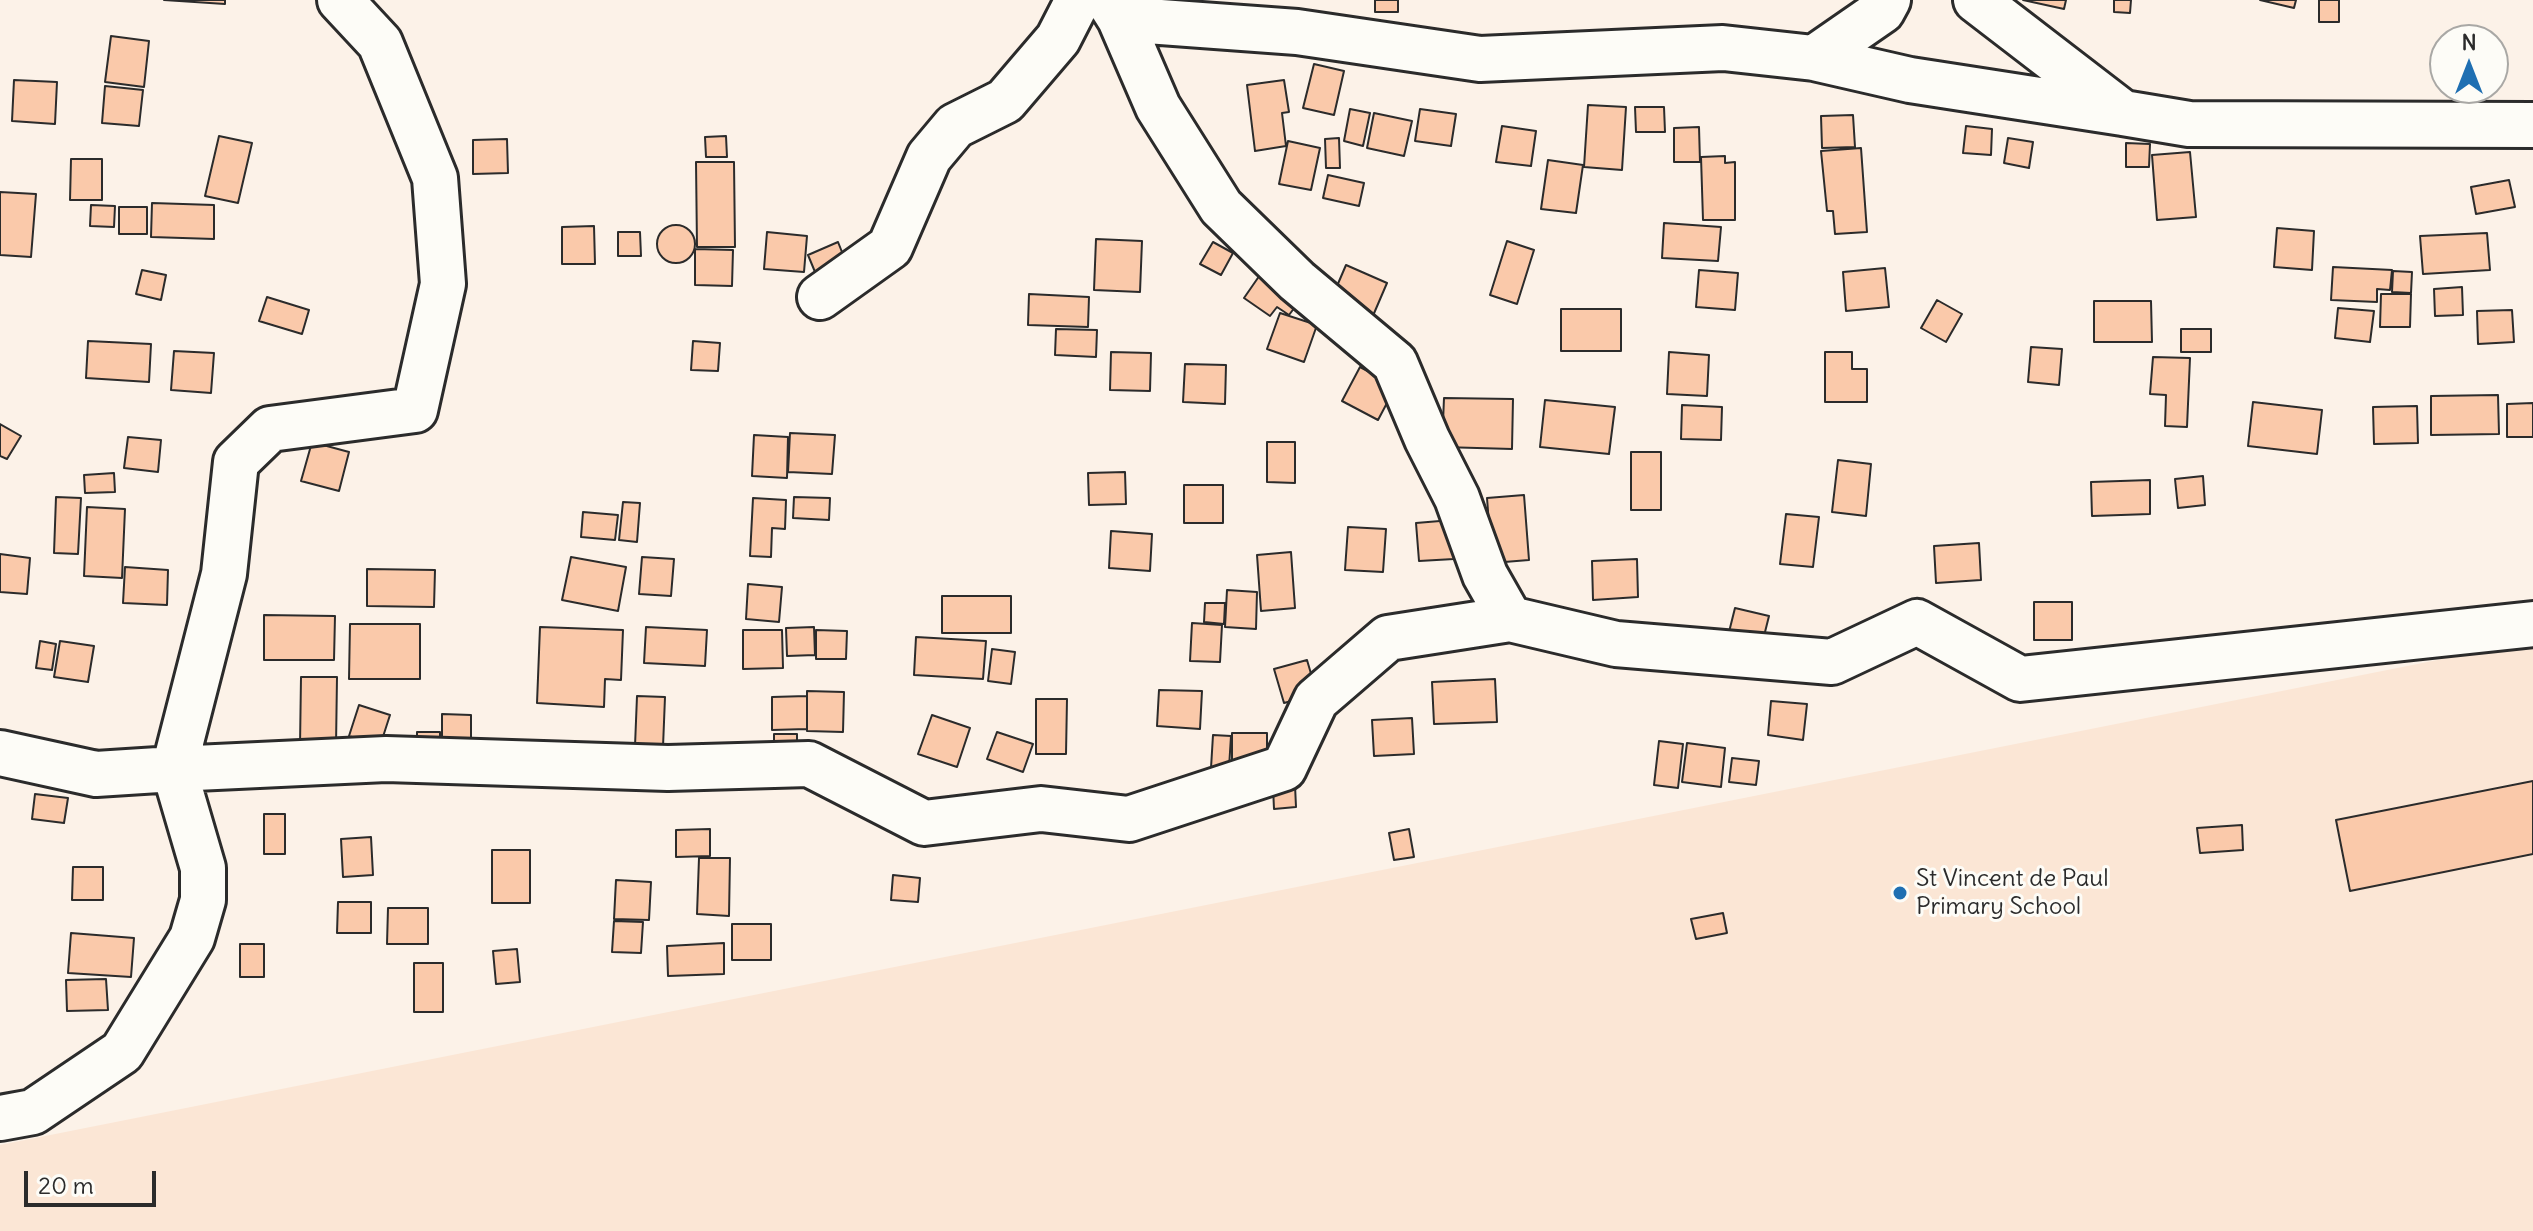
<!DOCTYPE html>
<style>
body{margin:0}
#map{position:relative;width:2533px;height:1231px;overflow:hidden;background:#fcf2e8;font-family:Delius,sans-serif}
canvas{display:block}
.north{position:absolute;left:2429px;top:24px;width:80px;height:80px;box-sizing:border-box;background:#fdfcf7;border:2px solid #a9a8a5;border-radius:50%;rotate:0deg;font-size:22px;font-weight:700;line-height:32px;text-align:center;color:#2b2b2b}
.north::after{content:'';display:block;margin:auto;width:28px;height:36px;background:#1f6fb2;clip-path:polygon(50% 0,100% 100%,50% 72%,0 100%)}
.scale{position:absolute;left:24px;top:1171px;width:132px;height:36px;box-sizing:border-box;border:4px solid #2b2b2b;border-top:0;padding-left:10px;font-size:24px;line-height:28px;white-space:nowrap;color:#2b2b2b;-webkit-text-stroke:6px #fdfcf7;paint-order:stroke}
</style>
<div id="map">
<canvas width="2533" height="1231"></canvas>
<div class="north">N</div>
<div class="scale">20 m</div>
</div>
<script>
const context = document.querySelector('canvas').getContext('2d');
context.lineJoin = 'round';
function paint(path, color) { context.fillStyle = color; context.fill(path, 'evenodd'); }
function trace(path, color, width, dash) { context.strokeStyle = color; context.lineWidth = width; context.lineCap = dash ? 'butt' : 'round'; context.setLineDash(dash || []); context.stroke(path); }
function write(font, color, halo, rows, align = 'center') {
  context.font = font + ' Delius,sans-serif'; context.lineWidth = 6; context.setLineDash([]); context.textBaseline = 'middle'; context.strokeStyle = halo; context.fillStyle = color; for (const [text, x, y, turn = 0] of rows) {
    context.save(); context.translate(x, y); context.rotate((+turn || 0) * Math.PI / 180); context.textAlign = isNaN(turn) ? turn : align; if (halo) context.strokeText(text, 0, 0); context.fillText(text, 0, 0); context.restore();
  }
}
const built = new Path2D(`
 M2533,641v590h-2533v-86z`);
const building = new Path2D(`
 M164,0h61v4z
 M1375,0h23v12h-23z
 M2023,0h43l-2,9z
 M2114,0h17l-1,13 -16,-1z
 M2260,0h36l-2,8z
 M2319,0h20v22h-20z
 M111,36l38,5 -5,46 -39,-5z
 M1314,64l30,7 -10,44 -31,-7z
 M14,80l43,2 -2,42 -43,-3z
 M1284,80l5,32 -7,1 4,33 -31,5 -8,-66z
 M105,86l38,4 -4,36 -37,-3z
 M1588,105l38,2 -4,63 -38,-3z
 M1635,107h29l1,25h-29z
 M1350,109l20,4 -7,33 -19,-5z
 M1420,109l36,5 -5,32 -36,-5z
 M1374,113l38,8 -8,35 -37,-8z
 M1853,115l2,32 -33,1 -1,-32z
 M1502,126l34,5 -5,35 -35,-4z
 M1966,126l26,3 -1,26 -28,-2z
 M1699,127l1,35h-26v-34z
 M219,136l33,7 -14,60 -33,-7z
 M726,136l1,21h-21l-1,-20z
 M1339,138l1,30h-14l-1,-29z
 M2008,138l25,4 -4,26 -25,-5z
 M507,139l1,34 -35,1v-34z
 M1288,141l32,7 -9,42 -32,-6z
 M2126,143l24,1 -1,23h-23z
 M1861,148l6,84 -32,2 -2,-23h-6l-6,-60z
 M2190,152l6,65 -39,3 -5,-65z
 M1725,156v7l10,-1v58h-32l-2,-63z
 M71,159h31v41h-32z
 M1548,160l35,5 -7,48 -35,-4z
 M696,162h38l1,85h-38z
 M1328,175l36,8 -5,23 -36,-8z
 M2509,180l6,27 -39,7 -5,-27z
 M0,192l36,2 -5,63 -31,-2z
 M152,203l62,2v34l-63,-2z
 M91,205l24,1 -1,21 -24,-1z
 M119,207h28v27h-28z
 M1664,223l57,4 -3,34 -56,-3z
 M657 244a19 19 0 1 1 38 0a19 19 0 1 1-38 0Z
 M594,226l1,38h-33v-37z
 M2277,228l37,3 -2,39 -38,-3z
 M618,232h22l1,24h-23z
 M767,232l40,4 -3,36 -40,-3z
 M2487,233l3,37 -67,4 -3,-38z
 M1096,239l46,2 -2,51 -46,-2z
 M1507,241l27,9 -17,54 -27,-9z
 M838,242l12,30 -30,12 -12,-29z
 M1213,242l20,11 -12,22 -21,-11z
 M695,249l38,1 -1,36 -37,-1z
 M1346,265l41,18 -15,35 -41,-18z
 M2333,267l59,3 -2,20 -13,-1v13l-46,-2z
 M1885,268l4,39 -43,4 -3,-39z
 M142,270l24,5 -5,25 -25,-6z
 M1699,270l39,3 -3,37 -39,-3z
 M2393,271l19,1 -1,21 -19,-1z
 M1262,272l39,27 -12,16 -12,-8 -7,9 -26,-18z
 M2462,287l1,28 -28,1 -1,-27z
 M1029,294l60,3 -1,30 -60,-2z
 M2381,294h30l-1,33h-30z
 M267,297l42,13 -7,24 -43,-13z
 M1937,300l25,14 -16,28 -25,-14z
 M2094,301h57l1,41h-58z
 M2338,308l36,3 -4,31 -35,-4z
 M1561,309h60v42h-60z
 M2512,310l2,32 -36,2 -1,-33z
 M1280,313l37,12 -13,37 -37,-13z
 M1056,329l41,1 -1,27 -41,-2z
 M2181,329h30v23h-30z
 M88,341l63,3 -2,38 -63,-4z
 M693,341l27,2 -2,28 -27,-1z
 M2031,347l31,2 -3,36 -31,-3z
 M174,351l40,2 -3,40 -40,-3z
 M1111,352l40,1 -1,38 -40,-1z
 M1669,352l40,3 -2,41 -40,-2z
 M1825,352h27v17h15v33h-42z
 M2153,357l37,1 -3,69 -22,-1 1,-31 -16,-1z
 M1185,364l41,1 -1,39 -42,-2z
 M1360,367l36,19 -18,34 -36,-19z
 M2498,395l1,39 -68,1v-39z
 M1444,398l69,1 -1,50 -70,-2z
 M1545,400l70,7 -6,47 -69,-7z
 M2253,402l69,8 -5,44 -69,-8z
 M2533,403v34h-26v-33z
 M1682,405l40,2 -1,33 -40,-1z
 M2417,406l1,37 -44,1 -1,-37z
 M0,424l21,12 -14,23 -7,-3z
 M790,433l45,2 -3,39 -44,-2z
 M754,435l34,2 -1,41 -35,-2z
 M128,437l33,3 -3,32 -34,-4z
 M312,442l37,10 -10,39 -38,-10z
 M1267,442h28v41l-28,-1z
 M1631,452h30v58h-30z
 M1838,460l33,4 -5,52 -34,-4z
 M1125,472l1,32 -37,1 -1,-32z
 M114,473l1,19 -30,1 -1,-18z
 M2203,476l2,29 -27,3 -3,-29z
 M2150,480v34l-58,2 -1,-34z
 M1184,485h39v38h-39z
 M1524,495l5,65 -37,3 -5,-65z
 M56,497l25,1 -3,56 -24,-1z
 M794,497l36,1 -1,22 -36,-2z
 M753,498l33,2 -1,29 -13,-1 -1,29 -21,-1z
 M623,502l17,1 -3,39 -18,-2z
 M87,507l38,2 -3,69 -38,-2z
 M583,512l35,3 -3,25 -34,-3z
 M1786,514l33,3 -6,50 -33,-3z
 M1452,520l2,39 -35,2 -3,-38z
 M1348,527l38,2 -3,43 -38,-2z
 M1111,531l41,3 -2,37 -41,-3z
 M1979,543l2,37 -45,3 -2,-37z
 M1291,552l4,56 -34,3 -4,-56z
 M0,554l30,4 -3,36 -27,-2z
 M571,557l55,10 -8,44 -56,-11z
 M642,557l32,2 -3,37 -32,-2z
 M1637,559l1,38 -45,3 -1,-39z
 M125,567l43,3 -1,35 -44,-2z
 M367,569l68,1 -1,37 -67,-1z
 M748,584l34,3 -3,35 -33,-3z
 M1227,590l30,2 -1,37 -31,-2z
 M942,596h69v37h-69z
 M2034,602h38v38h-38z
 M1205,603h20l-1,21 -20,-2z
 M1735,608l34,8 -6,24 -34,-8z
 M264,615l71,1 -1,44h-70z
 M1192,623l30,2 -2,37 -30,-1z
 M350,624h70v55h-71z
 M540,627l83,3 -2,50 -16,-1 -1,28 -67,-4z
 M646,627l61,3 -2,36 -61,-3z
 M814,627l1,28 -28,1 -1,-28z
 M743,630h39l1,38 -40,1z
 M816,630l31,1 -1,28h-30z
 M916,637l70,4 -3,38 -69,-4z
 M40,641l16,3 -4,26 -16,-2z
 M60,641l34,5 -6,36 -34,-5z
 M992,649l23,3 -4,32 -23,-3z
 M1307,660l10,34 -33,9 -10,-34z
 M301,677h36l-1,69h-36z
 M1495,679l2,43 -63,2 -2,-42z
 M1159,690l43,1 -2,38 -43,-3z
 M807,691l37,1 -1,40 -36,-1z
 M637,696l28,1 -2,50 -28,-1z
 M807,696v33l-35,1v-33z
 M1036,699h31l-1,55h-30z
 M1771,701l36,3 -4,36 -35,-5z
 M359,705l31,10 -10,31 -31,-10z
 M442,714l29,1v29h-29z
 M932,715l38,13 -13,39 -39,-13z
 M1412,718l2,36 -40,2 -2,-36z
 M417,732h23v16h-23z
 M997,732l36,12 -10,28 -36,-13z
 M1232,733h35v38h-35z
 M774,734h23v20h-23z
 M1213,735l18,1 -2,32h-18z
 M1659,741l24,3 -5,44 -24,-3z
 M1687,743l38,5 -4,39 -39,-5z
 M1732,758l27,3 -3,24 -27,-3z
 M2533,781v73l-183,37 -14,-71z
 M1295,785l1,22 -22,2 -1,-22z
 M35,794l33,4 -4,25 -32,-4z
 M264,814h21v40h-21z
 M2242,825l1,25 -43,3 -3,-25z
 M710,829v27l-34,1v-27z
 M1409,829l5,28 -20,3 -5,-27z
 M371,837l2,38 -30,2 -2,-38z
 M492,850h38v53h-38z
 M699,858h31l-1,58 -32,-2z
 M73,867h30v33h-31z
 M893,875l27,3 -2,24 -27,-2z
 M616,880l35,2 -2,38 -35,-1z
 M338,902h33v31h-34z
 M388,908h40v36h-41z
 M1723,913l4,20 -31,6 -5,-20z
 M614,921l29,1 -2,31 -29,-1z
 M732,924h39v36h-39z
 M71,933l63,5 -3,39 -63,-4z
 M724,943v31l-56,2 -1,-30z
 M240,944h24v33h-24z
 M517,949l3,33 -24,2 -3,-33z
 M414,963h29v49h-29z
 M106,979l2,31 -41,1 -1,-31z`);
const minor = new Path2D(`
 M1108,0l12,19 177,13 183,27 243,-11 91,10 96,22 213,33
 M1976,0l147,113 66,11 344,1
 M1120,19l38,88 63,100 76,74 98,82 32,76 30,59 28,77 25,44
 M1814,58l68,-47 6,-11
 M820,297l70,-50 39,-90 26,-31 50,-25 53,-62 20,-39
 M0,753l96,21 78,-5 50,-195 12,-112 34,-33 145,-19 28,-126 -8,-106 -55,-135 -40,-43
 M0,1118l33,-6 89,-60 70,-114 11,-38v-32l-29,-99 212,-10 282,9 141,-4 115,59 117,-14 88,10 155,-51 32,-68 72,-62 122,-19 106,25 216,18 85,-40 103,57 513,-55`);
const markers = [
 [1900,893,8,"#1f6fb2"]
];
const poiNames = [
 ["St Vincent de Paul",1916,879],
 ["Primary School",1916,907]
];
paint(built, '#fbe6d5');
paint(building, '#fac9aa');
trace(building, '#2b2b2b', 2);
trace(minor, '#2b2b2b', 50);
trace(minor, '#fdfcf7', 44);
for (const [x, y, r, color] of markers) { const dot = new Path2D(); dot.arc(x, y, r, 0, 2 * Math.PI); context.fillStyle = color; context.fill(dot); trace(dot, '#fdfcf7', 3); }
write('24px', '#2b2b2b', '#fdfcf7', poiNames, 'left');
</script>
